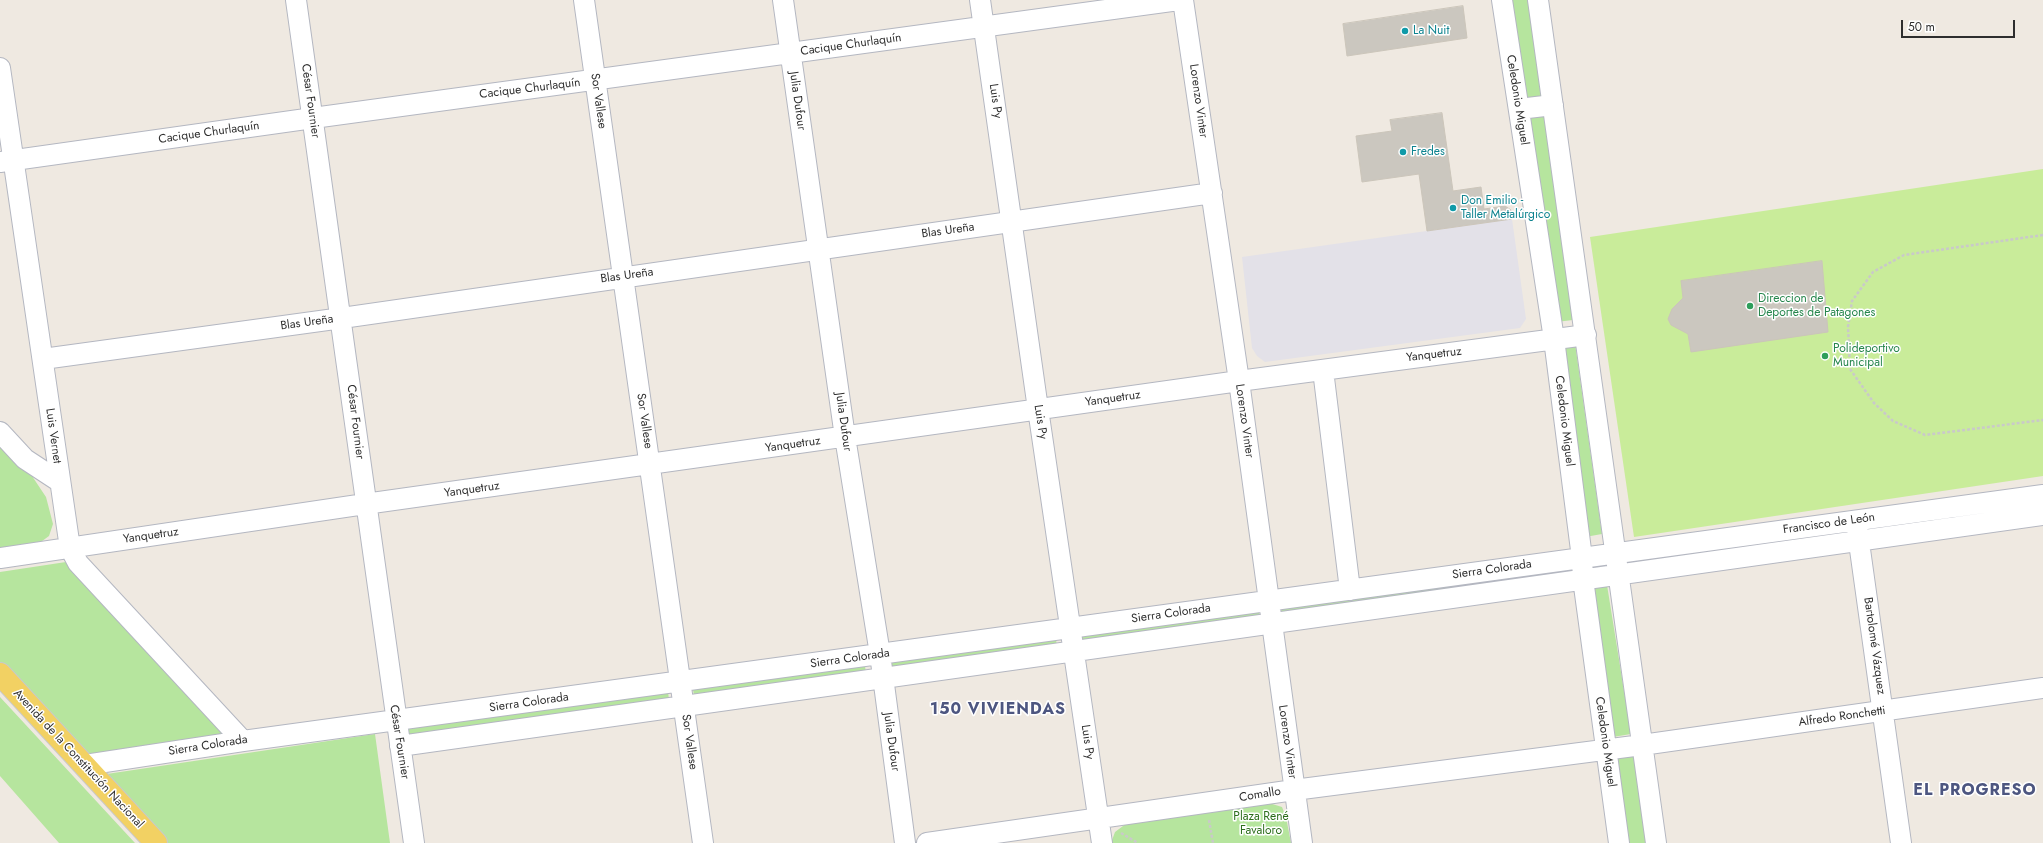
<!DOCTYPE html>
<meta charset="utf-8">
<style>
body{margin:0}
#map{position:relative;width:2043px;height:843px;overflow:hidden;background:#efe9e1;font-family:Jost,sans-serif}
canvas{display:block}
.scale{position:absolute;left:1901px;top:20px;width:114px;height:18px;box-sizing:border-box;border:2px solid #2e2e2e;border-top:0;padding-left:5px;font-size:12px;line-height:14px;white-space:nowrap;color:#2e2e2e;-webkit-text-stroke:3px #fff;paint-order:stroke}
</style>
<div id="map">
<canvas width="2043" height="843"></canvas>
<div class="scale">50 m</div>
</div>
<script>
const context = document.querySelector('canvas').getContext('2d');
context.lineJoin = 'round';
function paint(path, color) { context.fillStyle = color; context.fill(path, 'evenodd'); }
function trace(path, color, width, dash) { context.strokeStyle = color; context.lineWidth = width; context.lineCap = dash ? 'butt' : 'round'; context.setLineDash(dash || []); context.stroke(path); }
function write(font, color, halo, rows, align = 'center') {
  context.font = font + ' Jost,sans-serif'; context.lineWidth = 3; context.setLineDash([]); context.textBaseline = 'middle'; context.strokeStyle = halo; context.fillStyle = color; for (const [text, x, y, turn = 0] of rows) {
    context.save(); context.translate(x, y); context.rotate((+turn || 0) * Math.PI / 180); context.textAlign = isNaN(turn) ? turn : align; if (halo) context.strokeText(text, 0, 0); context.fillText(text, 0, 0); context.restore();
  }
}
const industrial = new Path2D(`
 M1512,219l14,100 -6,9 -255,34 -8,-6 -5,-8 -10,-91z`);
const green = new Path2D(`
 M1509,0h19l45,320 -17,2z
 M1575,343l27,191 -17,3 -27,-192z
 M0,443l32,33 14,21 7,27 -4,12 -11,8 -38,5z
 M66,562l160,171 -142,24 -84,-90v-95z
 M1559,566l2,9 -279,42 -1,-9z
 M1607,585l24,149 -18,3 -24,-149z
 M1259,611l1,8 -180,26 -1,-8z
 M1056,639l1,8 -168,22 -2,-8z
 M865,666l1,7 -172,23 -1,-7z
 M668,691l1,9 -265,37 -2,-9z
 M0,697l135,146h-76l-59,-67z
 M375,734l15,109h-227l-63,-68z
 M1635,756l13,87h-21l-12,-84z
 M1269,803l13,4 4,10 5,26h-180l4,-11 12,-9z`);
const pitch = new Path2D(`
 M2043,169v307l-409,61 -44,-300z`);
const building = new Path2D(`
 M1463,6l4,32 -120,18 -4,-32z
 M1442,113l11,78 28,-4 3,22 21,-3 6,4 1,9 -85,12 -8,-57 -57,8 -6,-46 36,-5 -2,-11z
 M1822,261l6,71 -137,20 -3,-18 -17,-9 -3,-6 4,-10 11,-11 -2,-17z`);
const path = new Path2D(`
 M2043,235l-139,20 -31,17 -21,29 -4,26 2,42 24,34 19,18 32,14 118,-15
 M1209,820l4,23
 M1121,833l17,10`);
const minor = new Path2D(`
 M296,0c40,281 77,562 118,843
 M584,0l119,843
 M783,0l62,437 35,217 25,189
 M980,0l58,409 64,434
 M1183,0l56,381 63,462
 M1502,0l52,339 28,219 1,21 36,264
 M1538,0l118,843
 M0,68l70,480 8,15 165,178
 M1519,109l34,-4
 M0,162l313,-44 866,-118
 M43,359l299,-41 870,-125
 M1323,370l27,220
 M0,432l25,27 35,23
 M1857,528l44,315
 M0,558l365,-54 874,-123 347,-46
 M400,746l1643,-231
 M85,765l158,-24 1800,-246
 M927,843l367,-53 348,-45 401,-57`);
const major = new Path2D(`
 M0,674l156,169`);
const markers = [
 [1405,31,4,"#0f9aa8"],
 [1403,152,4,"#0f9aa8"],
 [1453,208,4,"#0f9aa8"],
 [1750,306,4,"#2e9e5b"],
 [1825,356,4,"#2e9e5b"]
];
const cultureNames = [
 ["La Nuit",1413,31],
 ["Fredes",1411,152],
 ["Don Emilio -",1461,201],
 ["Taller Metalúrgico",1461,215]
];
const streetNames = [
 ["Cacique Churlaquín",851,45,-8],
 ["Cacique Churlaquín",530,89,-7],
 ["Celedonio Miguel",1517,100,81],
 ["César Fournier",310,101,82],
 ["Sor Vallese",598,101,82],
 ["Julia Dufour",797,101,82],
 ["Luis Py",995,101,82],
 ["Lorenzo Vinter",1198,101,82],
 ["Cacique Churlaquín",209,133,-8],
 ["Blas Ureña",948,231,-8],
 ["Blas Ureña",627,276,-8],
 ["Blas Ureña",307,323,-8],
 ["Yanquetruz",1434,355,-7],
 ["Yanquetruz",1113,399,-8],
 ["Sor Vallese",644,421,82],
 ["Lorenzo Vinter",1244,421,82],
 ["Celedonio Miguel",1564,421,83],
 ["César Fournier",355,422,83],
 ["Julia Dufour",843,422,82],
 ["Luis Py",1040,422,81],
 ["Luis Vernet",53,436,82],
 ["Yanquetruz",793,445,-8],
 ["Yanquetruz",472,490,-8],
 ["Francisco de León",1829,524,-8],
 ["Yanquetruz",151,536,-8],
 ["Sierra Colorada",1492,570,-8],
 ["Sierra Colorada",1171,614,-8],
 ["Bartolomé Vázquez",1874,646,82],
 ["Sierra Colorada",850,659,-8],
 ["Sierra Colorada",529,703,-8],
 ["Alfredo Ronchetti",1842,717,-8],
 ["César Fournier",399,742,81],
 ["Sor Vallese",689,742,82],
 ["Julia Dufour",891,742,82],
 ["Luis Py",1087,742,82],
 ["Lorenzo Vinter",1287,742,82],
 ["Celedonio Miguel",1605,742,82],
 ["Sierra Colorada",208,746,-9],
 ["Avenida de la Constitución Nacional",78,759,47],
 ["Comallo",1260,795,-9]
];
const leisureNames = [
 ["Direccion de",1758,299],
 ["Deportes de Patagones",1758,313],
 ["Polideportivo",1833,349],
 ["Municipal",1833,363]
];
const parkNames = [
 ["Plaza René",1261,817],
 ["Favaloro",1261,831]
];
const districtNames = [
 ["150 VIVIENDAS",998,710],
 ["EL PROGRESO",1975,791]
];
paint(industrial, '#e3e1e8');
paint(green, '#b6e59e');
paint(pitch, '#c9ec9a');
paint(building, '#cbc7bf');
trace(building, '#cbc5ba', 1);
trace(minor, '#b4b7c1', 22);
trace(major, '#c9c9c9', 24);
trace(path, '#c9c9c9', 2.5, [3, 2]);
trace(minor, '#fff', 20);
trace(major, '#f2d163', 22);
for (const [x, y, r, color] of markers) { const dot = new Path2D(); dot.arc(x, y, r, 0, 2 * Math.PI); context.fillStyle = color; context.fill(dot); trace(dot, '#fff', 1.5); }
write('12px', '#0d838f', '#fff', cultureNames, 'left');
write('12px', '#2e2e2e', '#fff', streetNames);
write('12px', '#27864d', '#fff', leisureNames, 'left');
write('12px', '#2c6e1b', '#fff', parkNames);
context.letterSpacing = '1px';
write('bold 16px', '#4d5680', '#fff', districtNames);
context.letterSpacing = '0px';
</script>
